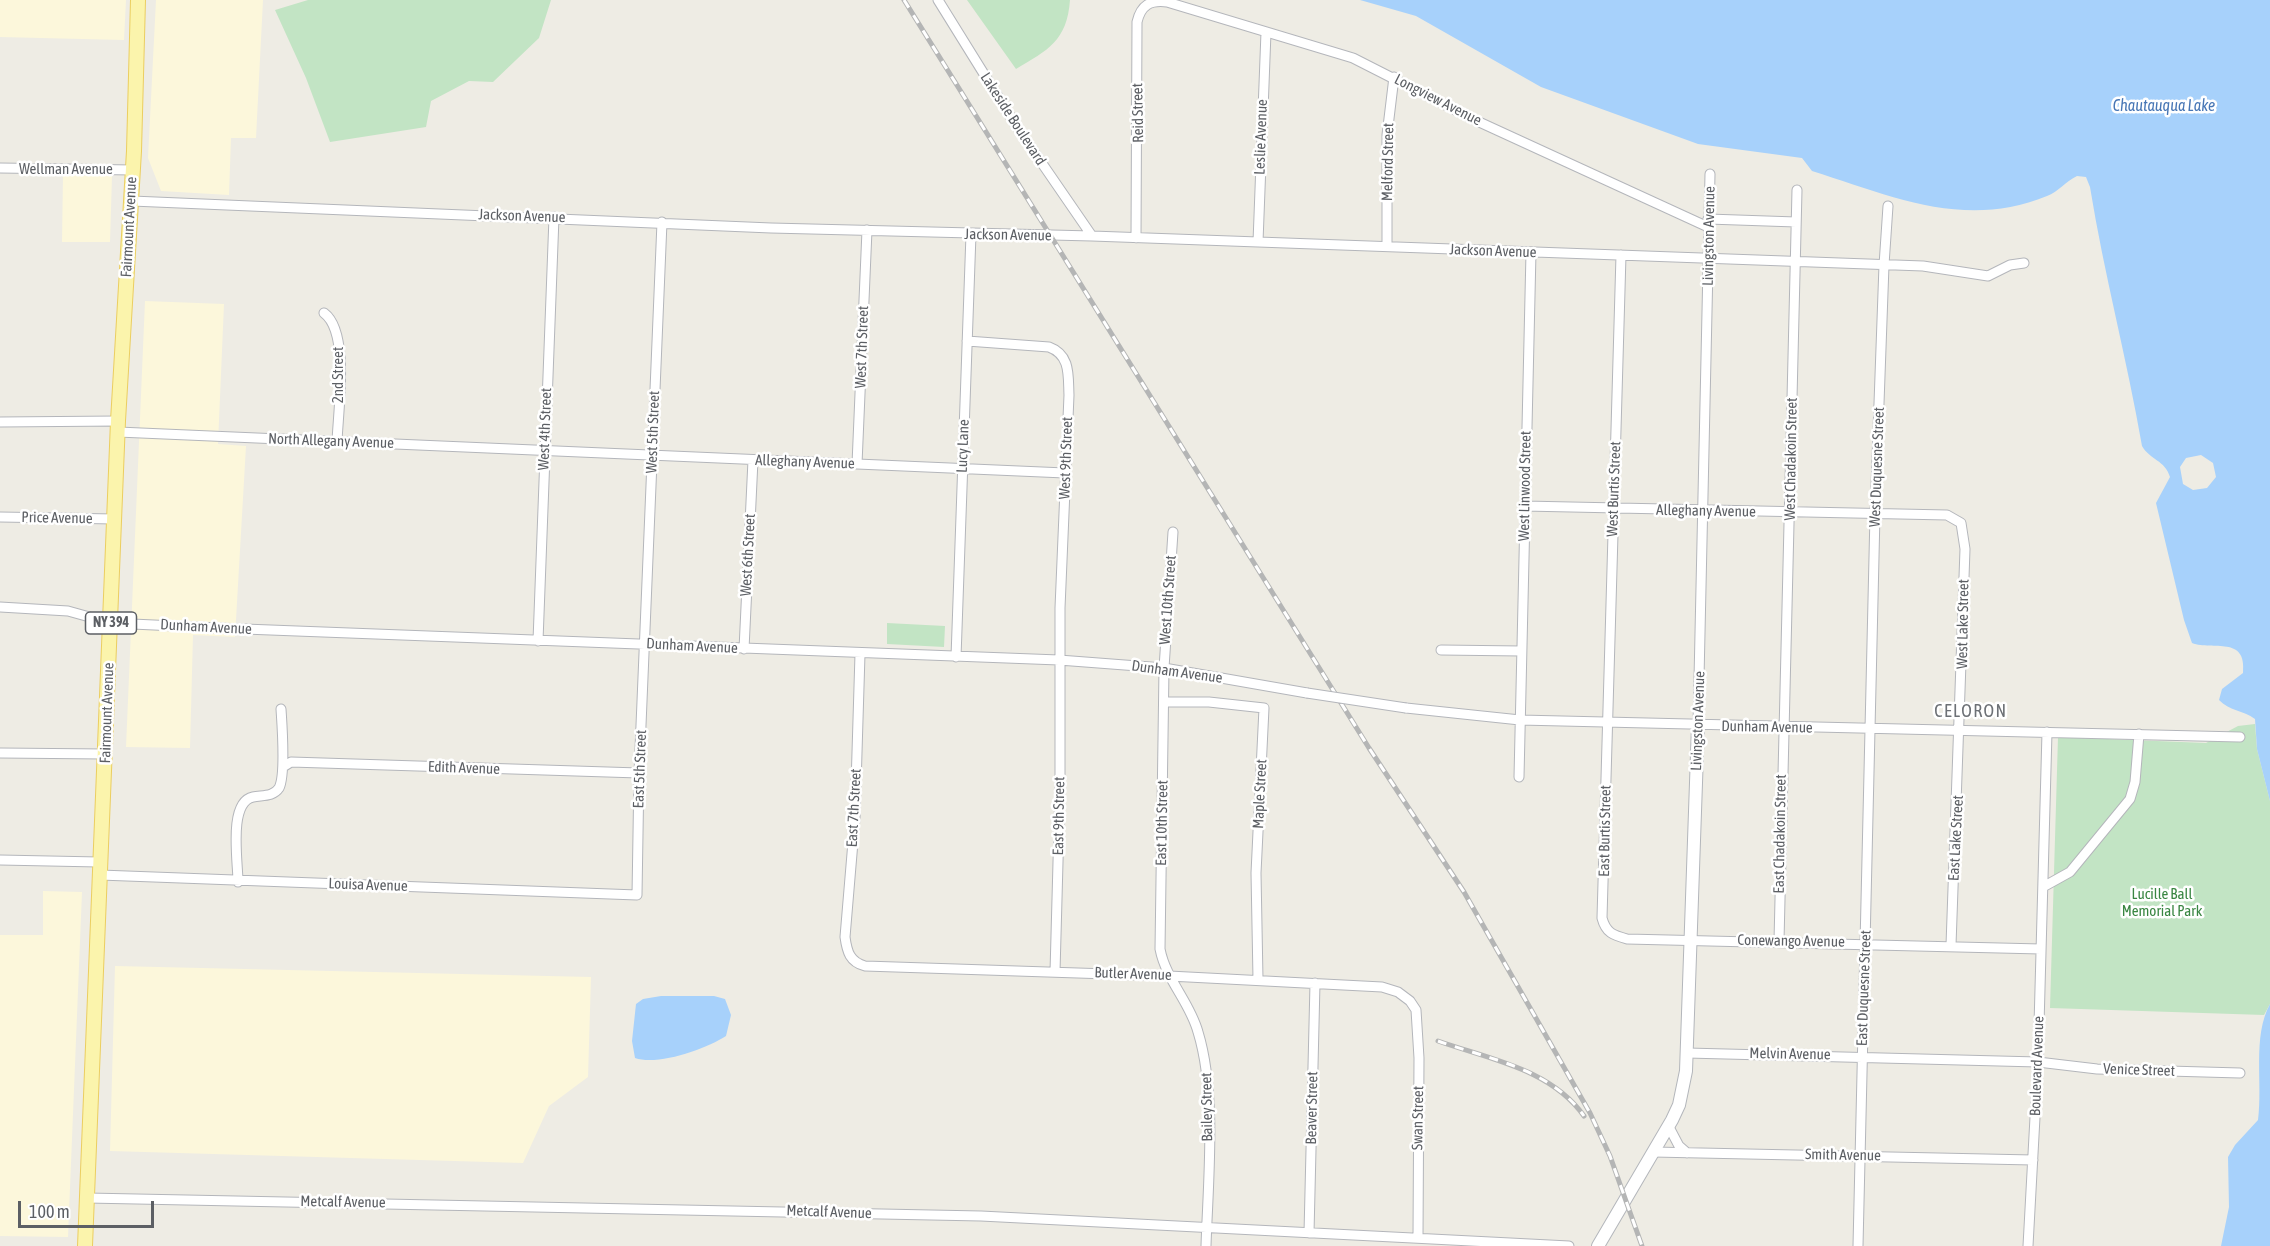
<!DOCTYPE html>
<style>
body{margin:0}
#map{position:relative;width:2270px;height:1246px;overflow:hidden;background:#eeece4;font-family:"Asap Condensed",sans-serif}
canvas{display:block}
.scale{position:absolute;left:18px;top:1201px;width:136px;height:27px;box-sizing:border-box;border:3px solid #5c5f64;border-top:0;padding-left:8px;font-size:18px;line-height:21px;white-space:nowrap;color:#5c5f64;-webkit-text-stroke:4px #fff;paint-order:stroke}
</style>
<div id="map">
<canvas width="2270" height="1246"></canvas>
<div class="scale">100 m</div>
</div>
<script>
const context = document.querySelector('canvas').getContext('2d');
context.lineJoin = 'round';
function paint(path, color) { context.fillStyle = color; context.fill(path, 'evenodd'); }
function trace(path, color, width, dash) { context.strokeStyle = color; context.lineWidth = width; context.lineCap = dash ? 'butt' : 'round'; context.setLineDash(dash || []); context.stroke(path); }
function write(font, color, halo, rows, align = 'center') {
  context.font = font + ' "Asap Condensed",sans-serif'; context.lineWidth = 5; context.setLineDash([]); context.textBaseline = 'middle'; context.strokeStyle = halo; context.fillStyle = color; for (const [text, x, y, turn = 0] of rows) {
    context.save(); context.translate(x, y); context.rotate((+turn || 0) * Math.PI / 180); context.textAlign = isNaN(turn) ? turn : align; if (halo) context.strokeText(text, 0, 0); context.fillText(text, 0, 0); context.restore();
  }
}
const commercial = new Path2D(`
 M0,0h126l-2,40 -124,-3z
 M156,0h107l-7,138h-25l-2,57 -68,-4 -13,-33z
 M63,175l49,1 -2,66h-48z
 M145,301l79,3 -6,140 28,2 -11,191 -42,-2 -3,113 -64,-1z
 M43,891l39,1 -14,345 -68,-1v-301h43z
 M115,966l476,11 -3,100 -39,29 -26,57 -413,-12z`);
const green = new Path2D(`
 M308,0h243l-12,38 -46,44 -24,-1 -38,20 -5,26 -96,15 -24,-64 -31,-68z
 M967,0h103c-3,41 -22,50 -54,69z
 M887,623l58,3 -1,21 -57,-3z
 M2255,724l2,25 13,52v203l-6,11 -214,-7 8,-271 148,6 32,-17z`);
const water = new Path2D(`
 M1360,0h910v801l-13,-52 -2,-30c-12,-9 -26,-8 -36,-19l3,-11 21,-16c4,-38 -30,-22 -51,-30l-8,-23 -28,-117 14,-26c-5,-17 -20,-17 -28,-31 -15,-87 -38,-172 -52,-259l-4,-10 -9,-1c-11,5 -19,16 -30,20 -82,34 -156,0 -235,-25l-10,-13 -104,-14 -157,-57 -125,-71zM2201,455l12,8 3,14 -9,11 -14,2 -10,-6 -3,-17 6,-9z
 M661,996h53l11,3 6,16 -5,21c-20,13 -68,30 -91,22l-3,-17 4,-37 7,-5z
 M2270,1004v242h-49l8,-39 -1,-50 7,-12 23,-25c5,-37 -6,-83 12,-116z`);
const street = new Path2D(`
 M938,0l77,124 77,112
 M0,168l133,2
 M132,201l639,27 321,8 831,30 65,10 22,-11 14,-2
 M1708,219l88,3
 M1136,238l1,-216c4,-17 13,-22 30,-20l186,56 124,63 231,106
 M1258,242l8,-210
 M1387,246v-111l7,-58
 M1621,255l-19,663c4,15 11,17 25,21l414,10
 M324,313c26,19 14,98 13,129
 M967,341l82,6c22,8 19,29 20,48l-9,213v181l-5,183
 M0,422l118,-1
 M118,432l947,41
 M857,464l10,-234
 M1524,506l423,9 14,8 4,26 -14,396
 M0,517l115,2
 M1173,532l-9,136 -4,281c6,31 30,53 38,83 19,62 10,149 8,214
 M0,607l68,4 43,12 107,5 841,32 105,8 143,25
 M538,641l16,-424
 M744,649l9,-189
 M1441,650l80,1
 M860,654l-5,164 -10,119c2,15 5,25 20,29l304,10 213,11 16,5 12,9 6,9 3,48 -1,179
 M956,657l15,-423
 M1164,702h45l55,6 -8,165 2,106
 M1406,708l114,12 720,17
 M1698,725l12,-551
 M0,753l105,1
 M283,767l8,-5 348,11
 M1519,777l12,-525
 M0,860l99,2
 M100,875l537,20 2,-122 23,-551
 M238,882c0,-20 -10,-80 15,-85 9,-2 20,0 26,-9 7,-13 3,-63 2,-79
 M2043,887l27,-15 60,-73 5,-17 4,-48
 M1779,941l18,-751
 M1687,1053l351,9 59,7 143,4
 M1669,1127l10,19 8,7
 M1653,1152l380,8
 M87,1198l894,18 588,30
 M1309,1233l6,-250
 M1858,1246l17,-732 9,-249 4,-59
 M2028,1246l10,-184 9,-330`);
const secondary = new Path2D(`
 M1598,1246l74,-126 7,-15 7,-34 12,-346`);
const primary = new Path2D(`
 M85,1246l33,-825 16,-270 4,-151`);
const rail = new Path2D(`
 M904,0l465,748 95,144 126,221 20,43 32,90
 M1438,1041c51,18 113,28 146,75`);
const streetBridge = new Path2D(`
 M1307,693l99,15`);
const shields = [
 [111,623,51]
];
const shieldNames = [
 ["NY 394",111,623]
];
const streetNames = [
 ["Longview Avenue",1438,100,27],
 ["Reid Street",1138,113,-91],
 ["Lakeside Boulevard",1013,119,57],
 ["Leslie Avenue",1261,137,-88],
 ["Melford Street",1388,162,-89],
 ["Wellman Avenue",66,169],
 ["Jackson Avenue",522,216,2],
 ["Fairmount Avenue",129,227,-87],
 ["Jackson Avenue",1008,235,1],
 ["Livingston Avenue",1709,236,-89],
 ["Jackson Avenue",1493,251,2],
 ["West 7th Street",862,347,-88],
 ["2nd Street",338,375,-90],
 ["West 4th Street",545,429,-88],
 ["West 5th Street",653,432,-88],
 ["North Allegany Avenue",331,441,2],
 ["Lucy Lane",963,446,-88],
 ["West 9th Street",1066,458,-88],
 ["West Chadakoin Street",1791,459,-89],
 ["Alleghany Avenue",805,462,2],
 ["West Duquesne Street",1877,467,-88],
 ["West Linwood Street",1525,486,-89],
 ["West Burtis Street",1614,489,-88],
 ["Alleghany Avenue",1706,511,1],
 ["Price Avenue",57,518,1],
 ["West 6th Street",748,555,-87],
 ["West 10th Street",1168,600,-86],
 ["West Lake Street",1963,624,-89],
 ["Dunham Avenue",206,627,3],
 ["Dunham Avenue",692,646,3],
 ["Dunham Avenue",1177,672,8],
 ["Fairmount Avenue",107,713,-88],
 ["Livingston Avenue",1698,721,-88],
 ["Dunham Avenue",1767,727,1],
 ["Edith Avenue",464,768,2],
 ["East 5th Street",640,769,-88],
 ["Maple Street",1260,794,-87],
 ["East 7th Street",854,808,-87],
 ["East 9th Street",1059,816,-89],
 ["East 10th Street",1162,823,-89],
 ["East Burtis Street",1605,831,-89],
 ["East Chadakoin Street",1780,834,-89],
 ["East Lake Street",1956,838,-87],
 ["Louisa Avenue",368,885,2],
 ["Conewango Avenue",1791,941,1],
 ["Butler Avenue",1133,974,2],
 ["East Duquesne Street",1864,988,-88],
 ["Melvin Avenue",1790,1054,1],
 ["Boulevard Avenue",2037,1066,-88],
 ["Venice Street",2139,1070,2],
 ["Bailey Street",1207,1107,-91],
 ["Beaver Street",1312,1108,-89],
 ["Swan Street",1418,1118,-89],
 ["Smith Avenue",1843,1155,1],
 ["Metcalf Avenue",343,1202,1],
 ["Metcalf Avenue",829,1212,2]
];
const parkNames = [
 ["Lucille Ball",2162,894],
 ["Memorial Park",2162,911]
];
const waterNames = [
 ["Chautauqua Lake",2164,106]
];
const quarterNames = [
 ["CELORON",1971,711]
];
paint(commercial, '#fcf7db');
paint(green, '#c2e4c4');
paint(water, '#a7d1fb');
trace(street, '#b4b6bb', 11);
trace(secondary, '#b3b6bb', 14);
trace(primary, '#ebce60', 16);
trace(street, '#fff', 9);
trace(secondary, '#fff', 12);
trace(primary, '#fbf4ac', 14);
trace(rail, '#b4b5b5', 5);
trace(rail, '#fff', 3, [9]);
trace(streetBridge, '#b4b6bb', 11, []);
trace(streetBridge, '#fff', 9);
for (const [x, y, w] of shields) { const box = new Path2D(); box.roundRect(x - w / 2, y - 11, w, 22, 4.5); context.fillStyle = '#fff'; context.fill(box); trace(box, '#5c5f64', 1.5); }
write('bold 14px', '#5c5f64', null, shieldNames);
write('15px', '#5c5f64', '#fff', streetNames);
write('15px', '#398642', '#fff', parkNames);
write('italic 16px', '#4776b5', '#fff', waterNames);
context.letterSpacing = '1.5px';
write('18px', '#6d7176', '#fff', quarterNames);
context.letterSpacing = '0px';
</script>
